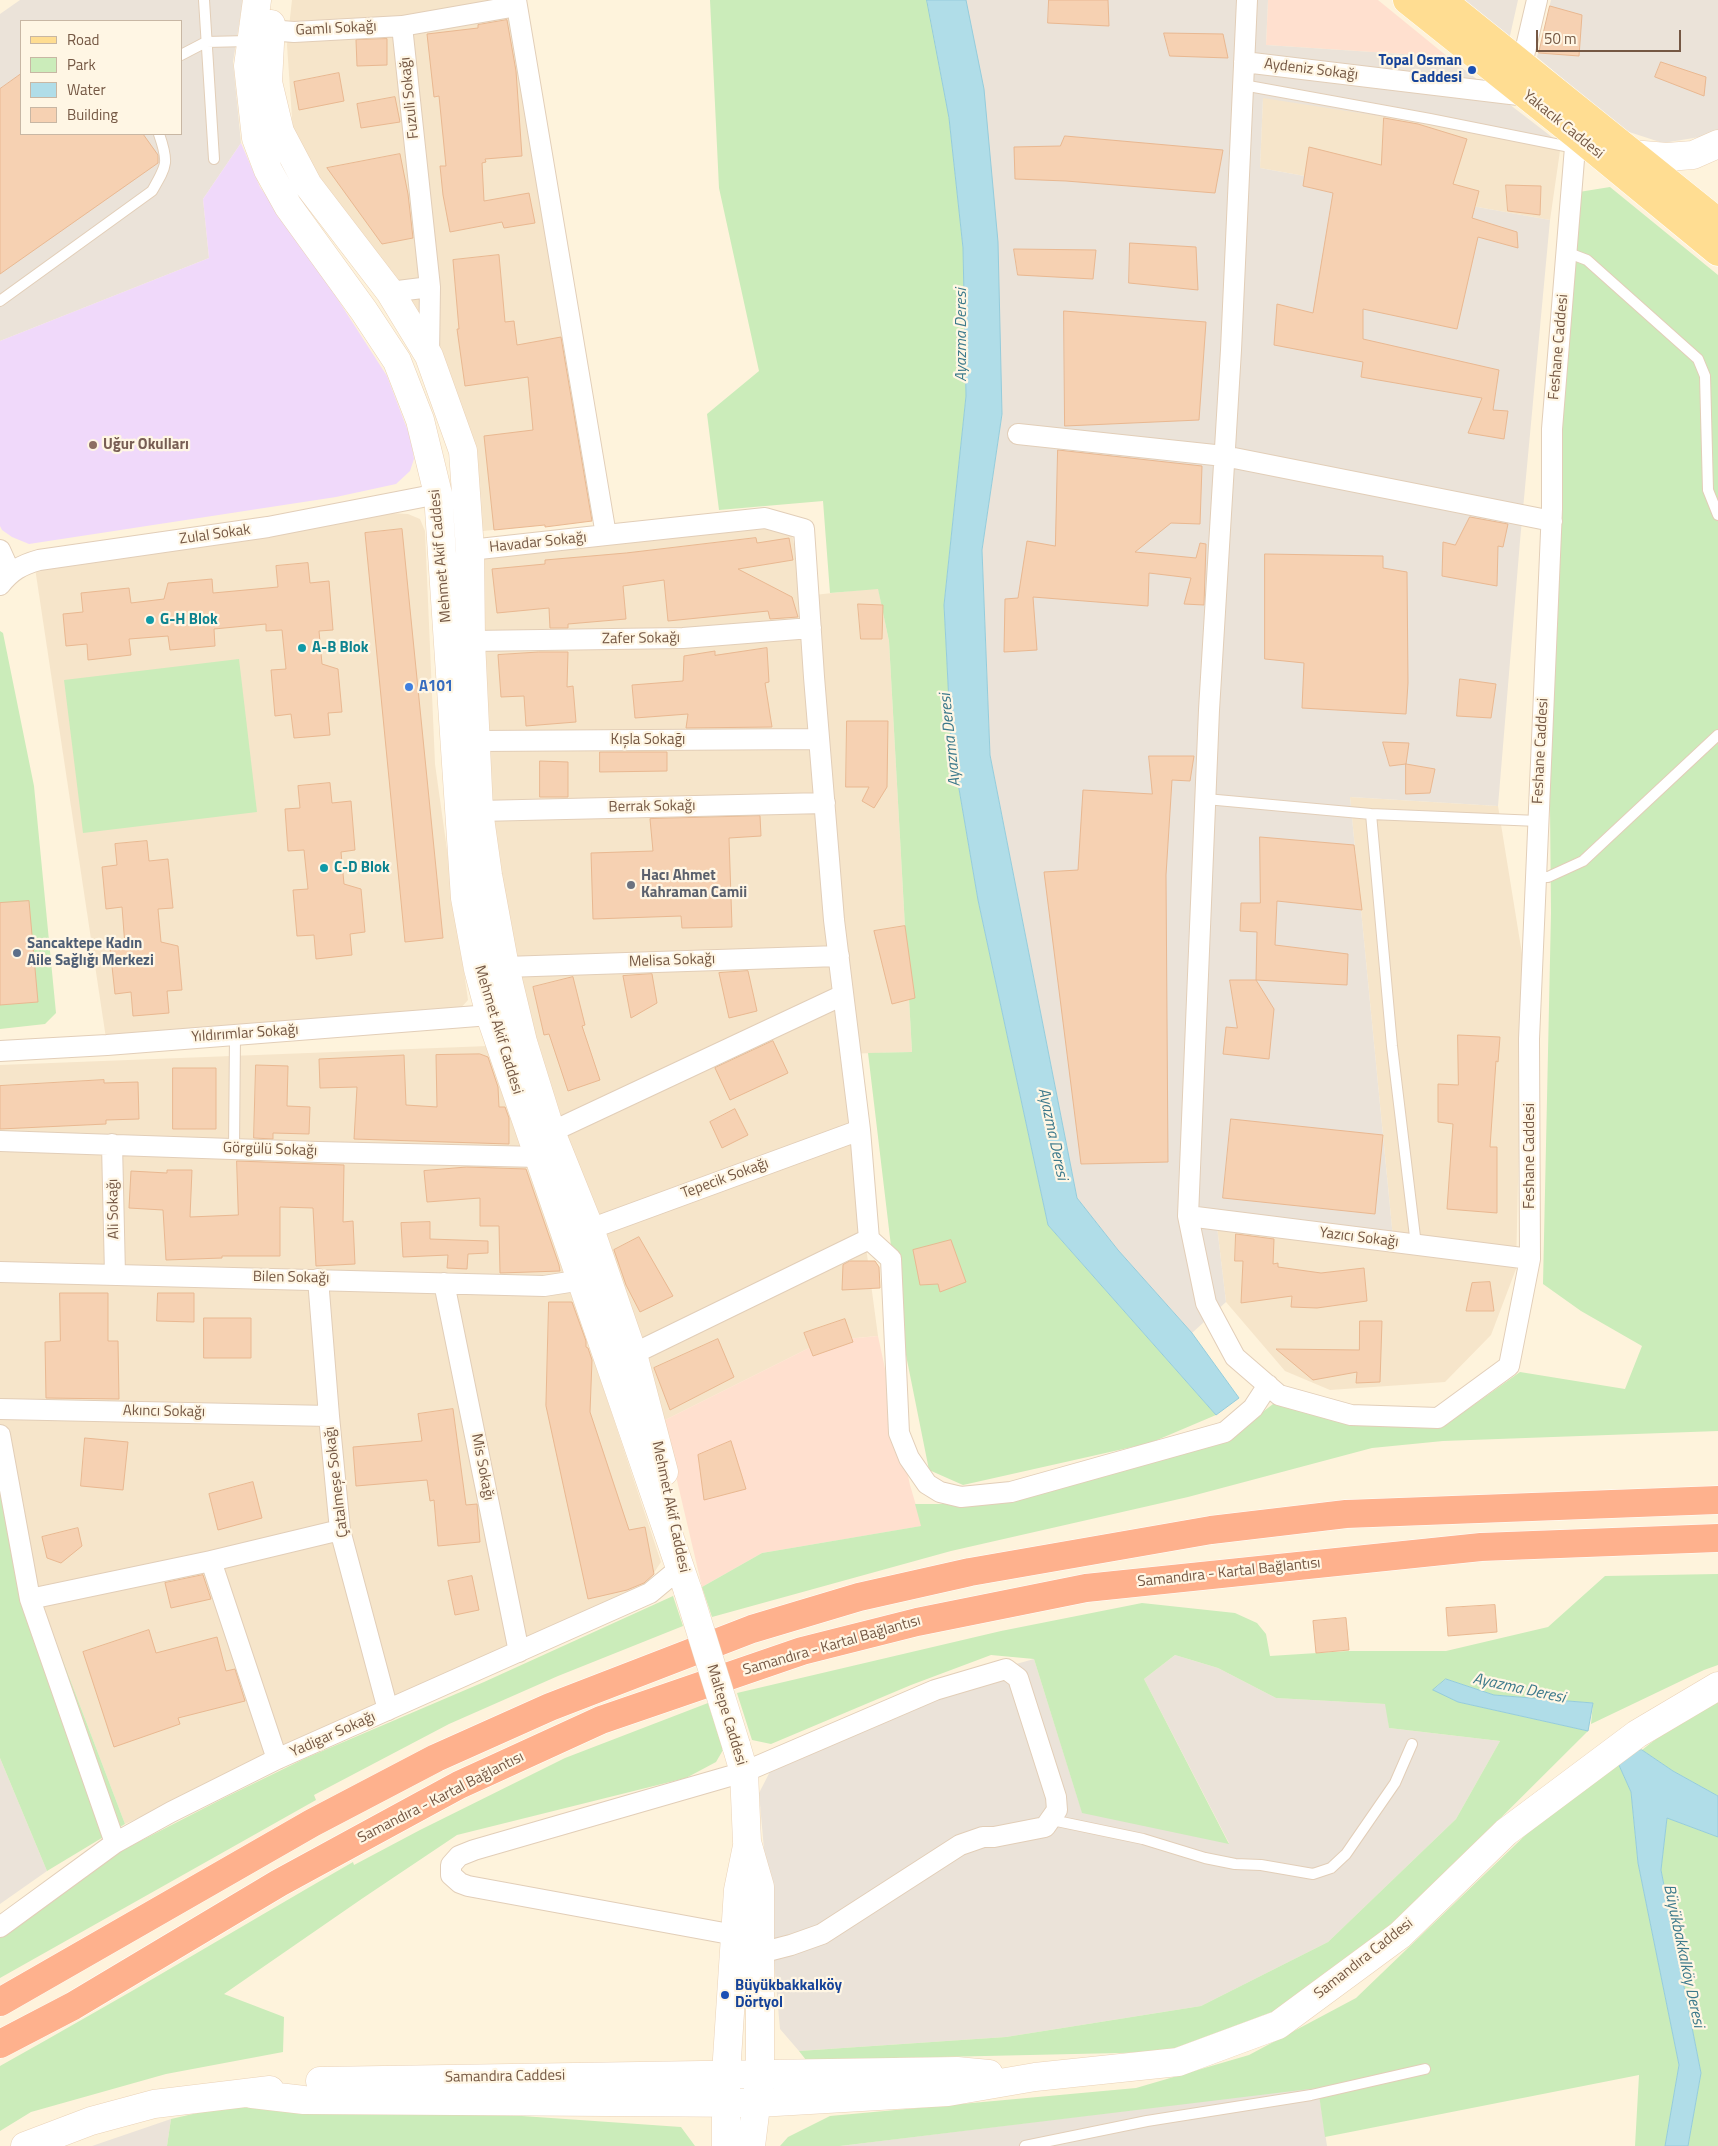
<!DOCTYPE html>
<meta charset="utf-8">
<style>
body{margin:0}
#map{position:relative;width:1718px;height:2146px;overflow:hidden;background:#fef3dc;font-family:"Titillium Web",sans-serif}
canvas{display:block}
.legend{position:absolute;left:20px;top:20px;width:162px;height:115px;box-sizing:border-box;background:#fff6e4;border:1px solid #c8b7a4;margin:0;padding:6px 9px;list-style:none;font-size:15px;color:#755844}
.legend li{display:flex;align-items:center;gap:10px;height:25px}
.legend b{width:25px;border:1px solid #c8b7a4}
.scale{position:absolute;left:1536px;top:30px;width:145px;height:22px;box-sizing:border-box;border:2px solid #755844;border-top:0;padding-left:6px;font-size:15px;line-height:18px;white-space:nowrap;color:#755844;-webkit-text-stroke:4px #fff6e4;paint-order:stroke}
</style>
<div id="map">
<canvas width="1718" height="2146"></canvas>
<ul class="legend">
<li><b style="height:6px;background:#ffdd92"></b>Road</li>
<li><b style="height:14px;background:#cbecba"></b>Park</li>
<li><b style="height:14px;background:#b0dde8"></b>Water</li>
<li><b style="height:14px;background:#f6d1b2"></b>Building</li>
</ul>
<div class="scale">50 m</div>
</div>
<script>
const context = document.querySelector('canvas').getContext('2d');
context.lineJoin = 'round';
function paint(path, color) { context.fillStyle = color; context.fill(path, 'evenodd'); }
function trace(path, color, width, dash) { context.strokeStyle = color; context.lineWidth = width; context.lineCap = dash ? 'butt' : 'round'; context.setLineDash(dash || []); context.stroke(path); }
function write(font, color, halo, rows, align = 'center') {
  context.font = font + ' "Titillium Web",sans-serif'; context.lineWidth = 4.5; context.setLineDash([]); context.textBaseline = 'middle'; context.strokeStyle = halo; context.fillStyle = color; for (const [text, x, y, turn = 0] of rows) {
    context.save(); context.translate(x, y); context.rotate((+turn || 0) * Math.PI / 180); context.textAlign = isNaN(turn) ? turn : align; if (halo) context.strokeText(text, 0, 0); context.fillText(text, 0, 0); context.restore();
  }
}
const residential = new Path2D(`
 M292,0h224l79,519 -121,13 -3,-83 -177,-302 -7,-102z
 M1263,97l298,47 -11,76 -290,-52z
 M390,513l18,1 12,5 5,12 10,233 33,236 -9,10 -352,35 -72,-477z
 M790,525l15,71 73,-8 11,53 23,411 -72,2 38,282 -55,5 -160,80 -128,-377 -48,-214 -13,-274z
 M1350,797l148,9 25,154 -7,309 -25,66 -46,47 -115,8 -45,-19 -59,-69 -10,-84 177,20z
 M488,1046l23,64 150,452 -19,29 -517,233 -125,-329v-430z`);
const commercial = new Path2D(`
 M1268,0h110l70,57 -182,-12z
 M878,1336l32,149 12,41 -160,27 -60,34 -39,-166 160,-80z`);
const industrial = new Path2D(`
 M20,0h223l-10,62 8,81 -38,56 6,59 -209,83v-327zM21,21h160v113h-160z
 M966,0h302l-2,45 182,12 113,87 -298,-46 -3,70 290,52 -30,321 -22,265 -148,-9 43,441 -177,-20 10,84 -34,31 -74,-83 -41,-52 -87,-443 -8,-205 20,-136z
 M1460,0h58l-9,40z
 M1551,0h167v134l-55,9 -40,-13 -86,-73z
 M1175,1655l43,13 58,30 110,6 3,24 111,13 -44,78 -128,123 -127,64 -195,31 -207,14 -19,-22 -21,-236 16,-31 152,-73 107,-30 48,153 147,31 -85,-164z
 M0,1758l47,113 -47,33z
 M1318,2087l9,59h-487z
 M171,2119l-4,27h-75z`);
const education = new Path2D(`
 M241,143l19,44 73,105 54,84 24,63 3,20 -4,12 -14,13 -60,13 -307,47 -17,-7 -10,-7 -2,-4v-185l209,-83 -6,-59z`);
const green = new Path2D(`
 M710,0h217l22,118 14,130 3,148 -22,209 7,137 27,158 70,325 168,190 -66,28 -187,42 -34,-15 -28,-140 -33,-277 44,-1 -23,-411 -11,-52 -48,4 -7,-92 -104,9 -12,-96 52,-43 -40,-183z
 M1610,187l108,88v1156l-275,10 -71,7 -184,49 -237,54 -239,66 -10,-30 60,-34 159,-27 -6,-22h80l227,-61 55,-42 68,20 99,5 76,-54 105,17 17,-43 -61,-35 -38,-27 8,-371 -3,-320 31,-401z
 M0,631l3,2 31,153 22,227 -11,11 -45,5z
 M239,659l18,153 -174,21 -19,-153z
 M0,1495l125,329 -78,47 -47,-113z
 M1718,1574v91l-14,5 -113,54 2,-21 -99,-8 -48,-16 -12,10 24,13 130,29 -232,231 -76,47 -116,43 -358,8 -7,-9 207,-14 195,-31 127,-64 128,-123 44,-78 -111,-13 -4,-24 -109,-6 -58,-30 -43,-13 -31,24 85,165 -147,-31 -48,-154 -43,-4 -80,30 -140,59 -19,-4 -15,-47 264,-62 141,-28 93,10 22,10 9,11 4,22 78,-5h98l102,-24 57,-51z
 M673,1596l10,30 -125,50 -109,48 -135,71 2,5 -316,178v-40l121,-87 103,-53 82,-40 178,-76z
 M1718,1700v96l-45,-25 -31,-21 24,-19z
 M708,1703l15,47 -7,12 -30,16 -229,57 -94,63 -139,96 60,23 -1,35 -117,22 -135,38 -31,19v-65c119,-66 235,-136 353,-204l1,3 66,-35 145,-72z
 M1614,1754l17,38 7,71 41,202 -14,81h-30l4,-71 -314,62 -7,-49 -478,58h-60l8,-9 42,-21 306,-28 113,-33 107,-57 207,-199z
 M1667,1818l51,19v309h-30l13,-73 -40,-203z
 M262,2098l419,29 14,19h-528l4,-27z`);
const water = new Path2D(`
 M927,0h39l18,89 14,153 4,172 -20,136 8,205 87,443 41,52 74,83 47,65 -23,17 -168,-190 -70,-325 -27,-158 -7,-137 22,-209 -3,-148 -14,-130z
 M1446,1679l48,16 99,8 -5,28 -130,-29 -25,-12z
 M1642,1750l31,21 45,25v41l-51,-19 -6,52 40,203 -13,73h-23l14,-81 -41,-202 -7,-71 -17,-38z`);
const building = new Path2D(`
 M1049,0h59l1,26 -61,-3z
 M1550,6l32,9 -3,41 -40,-3z
 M507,20l9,51 6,85 -37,3 1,3 -4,1 2,38 45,-8 6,30 -31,5 -2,-6 -52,10 -7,-37 -3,-29h6l-7,-70 -5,1 -7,-63 51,-6v-3z
 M1164,33l59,1 5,24 -58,-2z
 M387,39v26l-30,1 -1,-26z
 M1661,62l45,15 -2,19 -49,-19z
 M339,73l5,28 -45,9 -5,-28z
 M21,74v60h122l15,21v8l-158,111v-185z
 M395,97l5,25 -39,6 -4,-24z
 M1384,118l34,6 49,15 -14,45 26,7 -7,27 45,14 1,16 -40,-11 -21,92 -94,-20v30l136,31 -6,40 15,1 -4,28 -36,-6 14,-35 -121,-21 2,-15 -89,-17 3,-41 36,9 20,-120 -30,-7 6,-39 72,18z
 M1065,136l158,14 -8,43 -149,-12 -51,-2 -1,-32 46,-1z
 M400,154l8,40 5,44 -31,6 -55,-76z
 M1506,185l35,1 -1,29 -32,-4z
 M1130,243l66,4 2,43 -69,-7z
 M1014,249l82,1 -3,29 -75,-4z
 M499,255l6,67 9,-1 3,24 44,-8 31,184 -47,6v-2l-51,5 -10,-94 49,-6 -5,-53 -63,9 -8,-57h2l-6,-69z
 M1064,311l142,11 -7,98 -134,6z
 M1058,450l144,16 -2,58 -29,-1 -36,29 61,6 4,-15 6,1 -2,61 -20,-1 7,-26 -42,-5 -1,33 -115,-9 4,53 -33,2 1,-53 13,-1 9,-57 28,5z
 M1470,517l38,7 -5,23 -5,-1 -1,40 -55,-10 1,-34 12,3z
 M402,529l41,409 -38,4 -40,-409z
 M756,538l1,5 32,-5 4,22 -55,9 54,28 6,20 -28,2 -2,-8 -100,10 -4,-41 -41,6 3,33 -58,5v4h-18l-1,-20 -52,5 -5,-44 53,-5v-4l81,-7z
 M1265,554l118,2v12l24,4 1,111 -2,31 -104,-6 2,-45 -39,-4z
 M308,563l2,20 19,-2 4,49 -14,1 3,33 16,5 4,43 -14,1 2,22 -36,3 -3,-24 -16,2 -4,-46 15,-1 -4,-39 -16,1v-7l-52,5 1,17 -45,4 -2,-14 -39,3 2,16 -43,5 -1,-16 -21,2 -3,-32 20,-2 -2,-19 48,-5 2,15 33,-4 4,-16 44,-4 1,14 65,-6 -2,-21z
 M858,604l25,1 -1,34h-21z
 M767,648l2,34 -4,1 7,44 -86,1 2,-14 -53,4 -3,-33 51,-4 1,-25 31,-5v4z
 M539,652h29l-1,35 6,-1 3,36 -50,4 -2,-30 -23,1 -3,-42z
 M1460,679l36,5 -5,34 -34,-2z
 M847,721h41l-1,66 -13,21 -12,-7 7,-14h-23z
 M1383,742l26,1 -3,21 -16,2z
 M600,752h67v19l-67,1z
 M1149,756h45l-4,25 -18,-1 -6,95 2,287 -87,2 -37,-292 34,-2 5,-80 69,4z
 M540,761l28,1v35h-28z
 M1406,764l29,5 -5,24 -24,1z
 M330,783l2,20 19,-2 4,49 -14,2 3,32 17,5 4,43 -15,2 2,21 -36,4 -2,-24 -17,1 -4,-46 15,-1 -4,-39 -16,1 -3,-42 15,-1 -2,-22z
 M760,816l1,20 -32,2 3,89 -50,1 -1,-12 -88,3 -2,-66 62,-2 -3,-32z
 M1260,837l94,8 8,65 -85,-9 -2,44 73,9 -1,31 -91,-5 1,-48 -17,-1 1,-28h19z
 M147,841l2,20 19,-2 5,49 -15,1 3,33 17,4 4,44 -15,1 2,22 -36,3 -2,-24 -16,2 -5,-46 15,-2 -3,-39 -16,2 -4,-42 15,-2 -2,-21z
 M29,901l9,101 -38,3v-102z
 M905,926l10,72 -23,6 -18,-73z
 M748,971l9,40 -28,7 -10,-45z
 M652,974l5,29 -26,15 -8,-42z
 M573,977l12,48 -3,1 18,54 -32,11 -19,-57 -5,1 -11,-48z
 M1230,980h26l18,29 -5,50 -46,-5 3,-27 11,1z
 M1458,1035l42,2 -2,25 -2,-1 -6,86h7v66l-50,-4 6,-85 -15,-2v-38l20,1z
 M773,1041l15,32 -58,27 -15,-32z
 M480,1054l8,3 10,30 1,20h6l4,11v26l-155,-5 3,-52 -37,1 -1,-29 85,-4 2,50 31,2 -1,-52z
 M256,1065l32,1 -1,40 23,1 -1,27 -36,-1v6l-19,-1z
 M173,1068h43v61h-43z
 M104,1080v3l34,-1 1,37 -33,1v4l-106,5v-43z
 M735,1109l13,26 -26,13 -12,-26z
 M1231,1119l152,16 -8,79 -152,-16z
 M237,1161l107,4 -1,57 10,-1 2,43 -39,2 -3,-58 -33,-1v49h-58v2l-56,2 -3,-50 -34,-2 2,-37 36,2v-3h25l-2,47 48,-2z
 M467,1167l59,2 33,96 1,6 -60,2 -1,-47h-19v-28l-53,4 -3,-31z
 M430,1222v17l58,2v12l-20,1 -1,15 -20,-1 1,-13 -45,2 -2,-34z
 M1236,1234l38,5 -1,25 5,-1v4l43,6 43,-5 3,33 -50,7 -26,-1 1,-11 -51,7 2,-42h-8z
 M639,1237l34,59 -33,16 -14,-27 -12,-35z
 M951,1240l15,42 -26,10 -2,-8 -18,1 -7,-35z
 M850,1261h25l4,6 1,21 -38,2 1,-25z
 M1490,1282l4,29h-28l6,-28z
 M60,1293h48v48h10l1,58 -73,-1 -1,-56 15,-1z
 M158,1293h36v29l-37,-1z
 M549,1302h23l14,39v6l2,1 4,12 -2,52 39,118 16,-3 9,47 -10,9 -17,7 -39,9 -42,-193z
 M204,1318h47v40h-47z
 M845,1319l8,23 -40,14 -9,-23z
 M1360,1321h22l-2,61 -24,1 1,-11 -44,8 -37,-31 83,1z
 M718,1339l16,38 -64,33 -16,-42z
 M453,1409l13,96 11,-1 3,38 -42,4 -4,-46 -4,1 -3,-21 -71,6 -3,-39 69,-6 -4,-27z
 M85,1438l43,4 -5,48 -42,-4z
 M731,1441l15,48 -42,11 -6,-45z
 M253,1482l9,36 -44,12 -9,-36z
 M78,1528l4,18 -21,17 -14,-5 -5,-21z
 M203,1575l8,24 -40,9 -6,-25z
 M472,1576l7,34 -24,5 -7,-34z
 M1495,1605l2,27 -49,4 -2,-28z
 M1346,1618l3,32 -33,3 -3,-32z
 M149,1630l7,23 61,-16 9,34 9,-2 10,32 -67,17 2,6 -66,23 -31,-95z`);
const lane = new Path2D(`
 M204,0l10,159
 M181,55l25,-13 43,-1
 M1243,85l187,34 145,29
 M1566,252l21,8 111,99 7,17 3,114 10,25
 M0,301l152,-110c15,-26 17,-28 7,-57
 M1206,799l165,15 167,7
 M1371,814l21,232 24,199
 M1536,877h12l35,-16 135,-126
 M234,1149l1,-114
 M1052,1820l91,19 62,19 30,6 26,1 52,9 18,-6 15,-14 49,-71 17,-39
 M1025,2146l122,-25 164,-26 114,-26`);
const street = new Path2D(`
 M516,0l90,535 159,-17 39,11 10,148 20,243 26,210 9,109 22,20 8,174 10,25 18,26 13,8 21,5 50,-5 214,-60 28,-24 15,-23
 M1247,0l-16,350 -22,360 -21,506 18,87 29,54 44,38 72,20 87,3 71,-52 21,-107 -1,-220 23,-530v-80l24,-294
 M269,30l25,2 108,-6
 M1244,62l283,34
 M1522,64l15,-64
 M390,292l40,-5
 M429,356l1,-69 -28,-261 115,-20
 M1018,434l206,22 328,65
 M0,550l10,22
 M470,550l136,-15
 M0,585c11,-14 21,-20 39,-25l229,-33 170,-33
 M471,641l212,-3 128,-10
 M476,741l343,-2
 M479,811l346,-8
 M505,967l334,-11
 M0,1051l107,-6 383,-30
 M551,1132l292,-137
 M0,1141l318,11 222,5
 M112,1144l3,131
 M1188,1216l342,43
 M590,1229l270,-99
 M0,1272l544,14 38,-6
 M318,1279l11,137 11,114 48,180
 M444,1283l75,369
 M633,1354l236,-115
 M0,1409l329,7
 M0,1435l30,164
 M277,1759l-66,-198 129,-31
 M115,1843l-85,-244 181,-38
 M0,1927l115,-84 56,-31 106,-53 373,-166 30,-25
 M735,1935l-267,-49 -8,-3 -9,-8v-10l8,-9 15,-6 270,-78 191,-82 71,-21 12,9 38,119 1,13 -12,17 -51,10h-11l-23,8 -138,89 -31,11 -31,8`);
const secondary = new Path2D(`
 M257,0l-9,66 8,72 12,32 20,36 76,105 33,50 23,59 18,74 27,404 13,71 12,46 198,576
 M271,24l-3,58 12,50 28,53 82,107 39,64 34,95 7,99 1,91 8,170 9,64 17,92 18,75 28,90 39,97 43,125 31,118
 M1631,154l36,3 26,-2 25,-11
 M736,1745l8,27 3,70 13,45v187l-9,72
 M320,2081l637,-10 32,3
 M252,2094l52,6 454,3 190,-11 87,-15 143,-15 100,-37 122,-90 106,-103 131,-98 81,-48
 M25,2146l66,-25 63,-17 116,-14
 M726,2146v-72l12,-184 9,-44`);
const primary = new Path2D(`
 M1407,0l169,135 142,117
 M1442,0l276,222`);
const highway = new Path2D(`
 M0,2002l312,-179 124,-65 114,-51 202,-78 107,-32 111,-25 241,-42 135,-16 372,-14
 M0,2044l73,-38 206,-123 180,-98 142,-65 201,-69 115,-29 169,-34 395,-41 237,-9`);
const secondaryBridge = new Path2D(`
 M688,1591l48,154`);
const markers = [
 [1472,70,5,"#1a4fb4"],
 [93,445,5,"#8d6e63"],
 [150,620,5,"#0f9aa8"],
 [302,648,5,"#0f9aa8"],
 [409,687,5,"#3f7fe0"],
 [324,868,5,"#0f9aa8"],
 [631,885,5,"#6b7280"],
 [17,953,5,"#5c6f8a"],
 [725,1995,5,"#1a4fb4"]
];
const streetNames = [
 ["Gamlı Sokağı",336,29,-3],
 ["Aydeniz Sokağı",1311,70,7],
 ["Fuzuli Sokağı",410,98,-96],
 ["Yakacık Caddesi",1563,125,39],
 ["Feshane Caddesi",1559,347,-85],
 ["Zulal Sokak",215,535,-8],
 ["Havadar Sokağı",538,543,-6],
 ["Mehmet Akif Caddesi",441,556,-95],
 ["Zafer Sokağı",641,639,-1],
 ["Kışla Sokağı",648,740],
 ["Feshane Caddesi",1541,751,-87],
 ["Berrak Sokağı",652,807,-1],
 ["Melisa Sokağı",672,961,-2],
 ["Mehmet Akif Caddesi",498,1030,73],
 ["Yıldırımlar Sokağı",245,1034,-4],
 ["Görgülü Sokağı",270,1150,2],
 ["Feshane Caddesi",1530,1156,-90],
 ["Tepecik Sokağı",725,1179,-20],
 ["Ali Sokağı",114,1209,-91],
 ["Yazıcı Sokağı",1359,1238,7],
 ["Bilen Sokağı",291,1278,1],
 ["Akıncı Sokağı",164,1412,1],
 ["Mis Sokağı",482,1467,79],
 ["Çatalmeşe Sokağı",337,1482,-97],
 ["Mehmet Akif Caddesi",670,1507,78],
 ["Samandıra - Kartal Bağlantısı",1229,1573,-6],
 ["Samandıra - Kartal Bağlantısı",832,1646,-16],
 ["Maltepe Caddesi",726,1715,73],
 ["Yadigar Sokağı",333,1735,-24],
 ["Samandıra - Kartal Bağlantısı",441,1798,-27],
 ["Samandıra Caddesi",1364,1959,-38],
 ["Samandıra Caddesi",505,2077,-1]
];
const transitNames = [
 ["Topal Osman",1462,61],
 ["Caddesi",1462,78],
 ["Büyükbakkalköy",735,1986,"left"],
 ["Dörtyol",735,2003,"left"]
];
const educationNames = [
 ["Uğur Okulları",103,445]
];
const cultureNames = [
 ["G-H Blok",160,620],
 ["A-B Blok",312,648],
 ["C-D Blok",334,868]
];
const shopNames = [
 ["A101",419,687]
];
const worshipNames = [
 ["Hacı Ahmet",641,876],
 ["Kahraman Camii",641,893]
];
const serviceNames = [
 ["Sancaktepe Kadın",27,944],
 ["Aile Sağlığı Merkezi",27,961]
];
const waterNames = [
 ["Ayazma Deresi",962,335,-90],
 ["Ayazma Deresi",951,740,-96],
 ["Ayazma Deresi",1052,1134,78],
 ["Ayazma Deresi",1519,1689,12],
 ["Büyükbakkalköy Deresi",1683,1956,78]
];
paint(residential, '#f6e5ca');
paint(commercial, '#ffe0cf');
paint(industrial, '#ebe3d9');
paint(education, '#f0d9fa');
paint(green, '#cbecba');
paint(water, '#b0dde8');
trace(water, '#95ccdb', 1);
paint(building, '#f6d1b2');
trace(building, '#e9b891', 1);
trace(lane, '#e2ceb8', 12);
trace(street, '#e2ceb8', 22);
trace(secondary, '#ead2b7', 29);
trace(primary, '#fff', 29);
trace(highway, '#fff', 29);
trace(lane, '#fff', 10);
trace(street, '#fff', 20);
trace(secondary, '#fff', 28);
trace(primary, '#ffdd92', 28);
trace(highway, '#feb18d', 28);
trace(secondaryBridge, '#ead2b7', 29, []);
trace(secondaryBridge, '#fff', 28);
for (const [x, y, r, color] of markers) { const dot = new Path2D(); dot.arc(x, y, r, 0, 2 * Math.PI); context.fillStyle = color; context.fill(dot); trace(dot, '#fff6e4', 2); }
write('15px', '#755844', '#fff6e4', streetNames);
write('bold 15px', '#164399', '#fff6e4', transitNames, 'right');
write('bold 15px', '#785e54', '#fff6e4', educationNames, 'left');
write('bold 15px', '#0d838f', '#fff6e4', cultureNames, 'left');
write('bold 15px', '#366cbe', '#fff6e4', shopNames, 'left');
write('bold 15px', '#5b616d', '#fff6e4', worshipNames, 'left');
write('bold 15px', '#4e5e75', '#fff6e4', serviceNames, 'left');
write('italic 16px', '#3c798b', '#fff6e4', waterNames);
</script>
